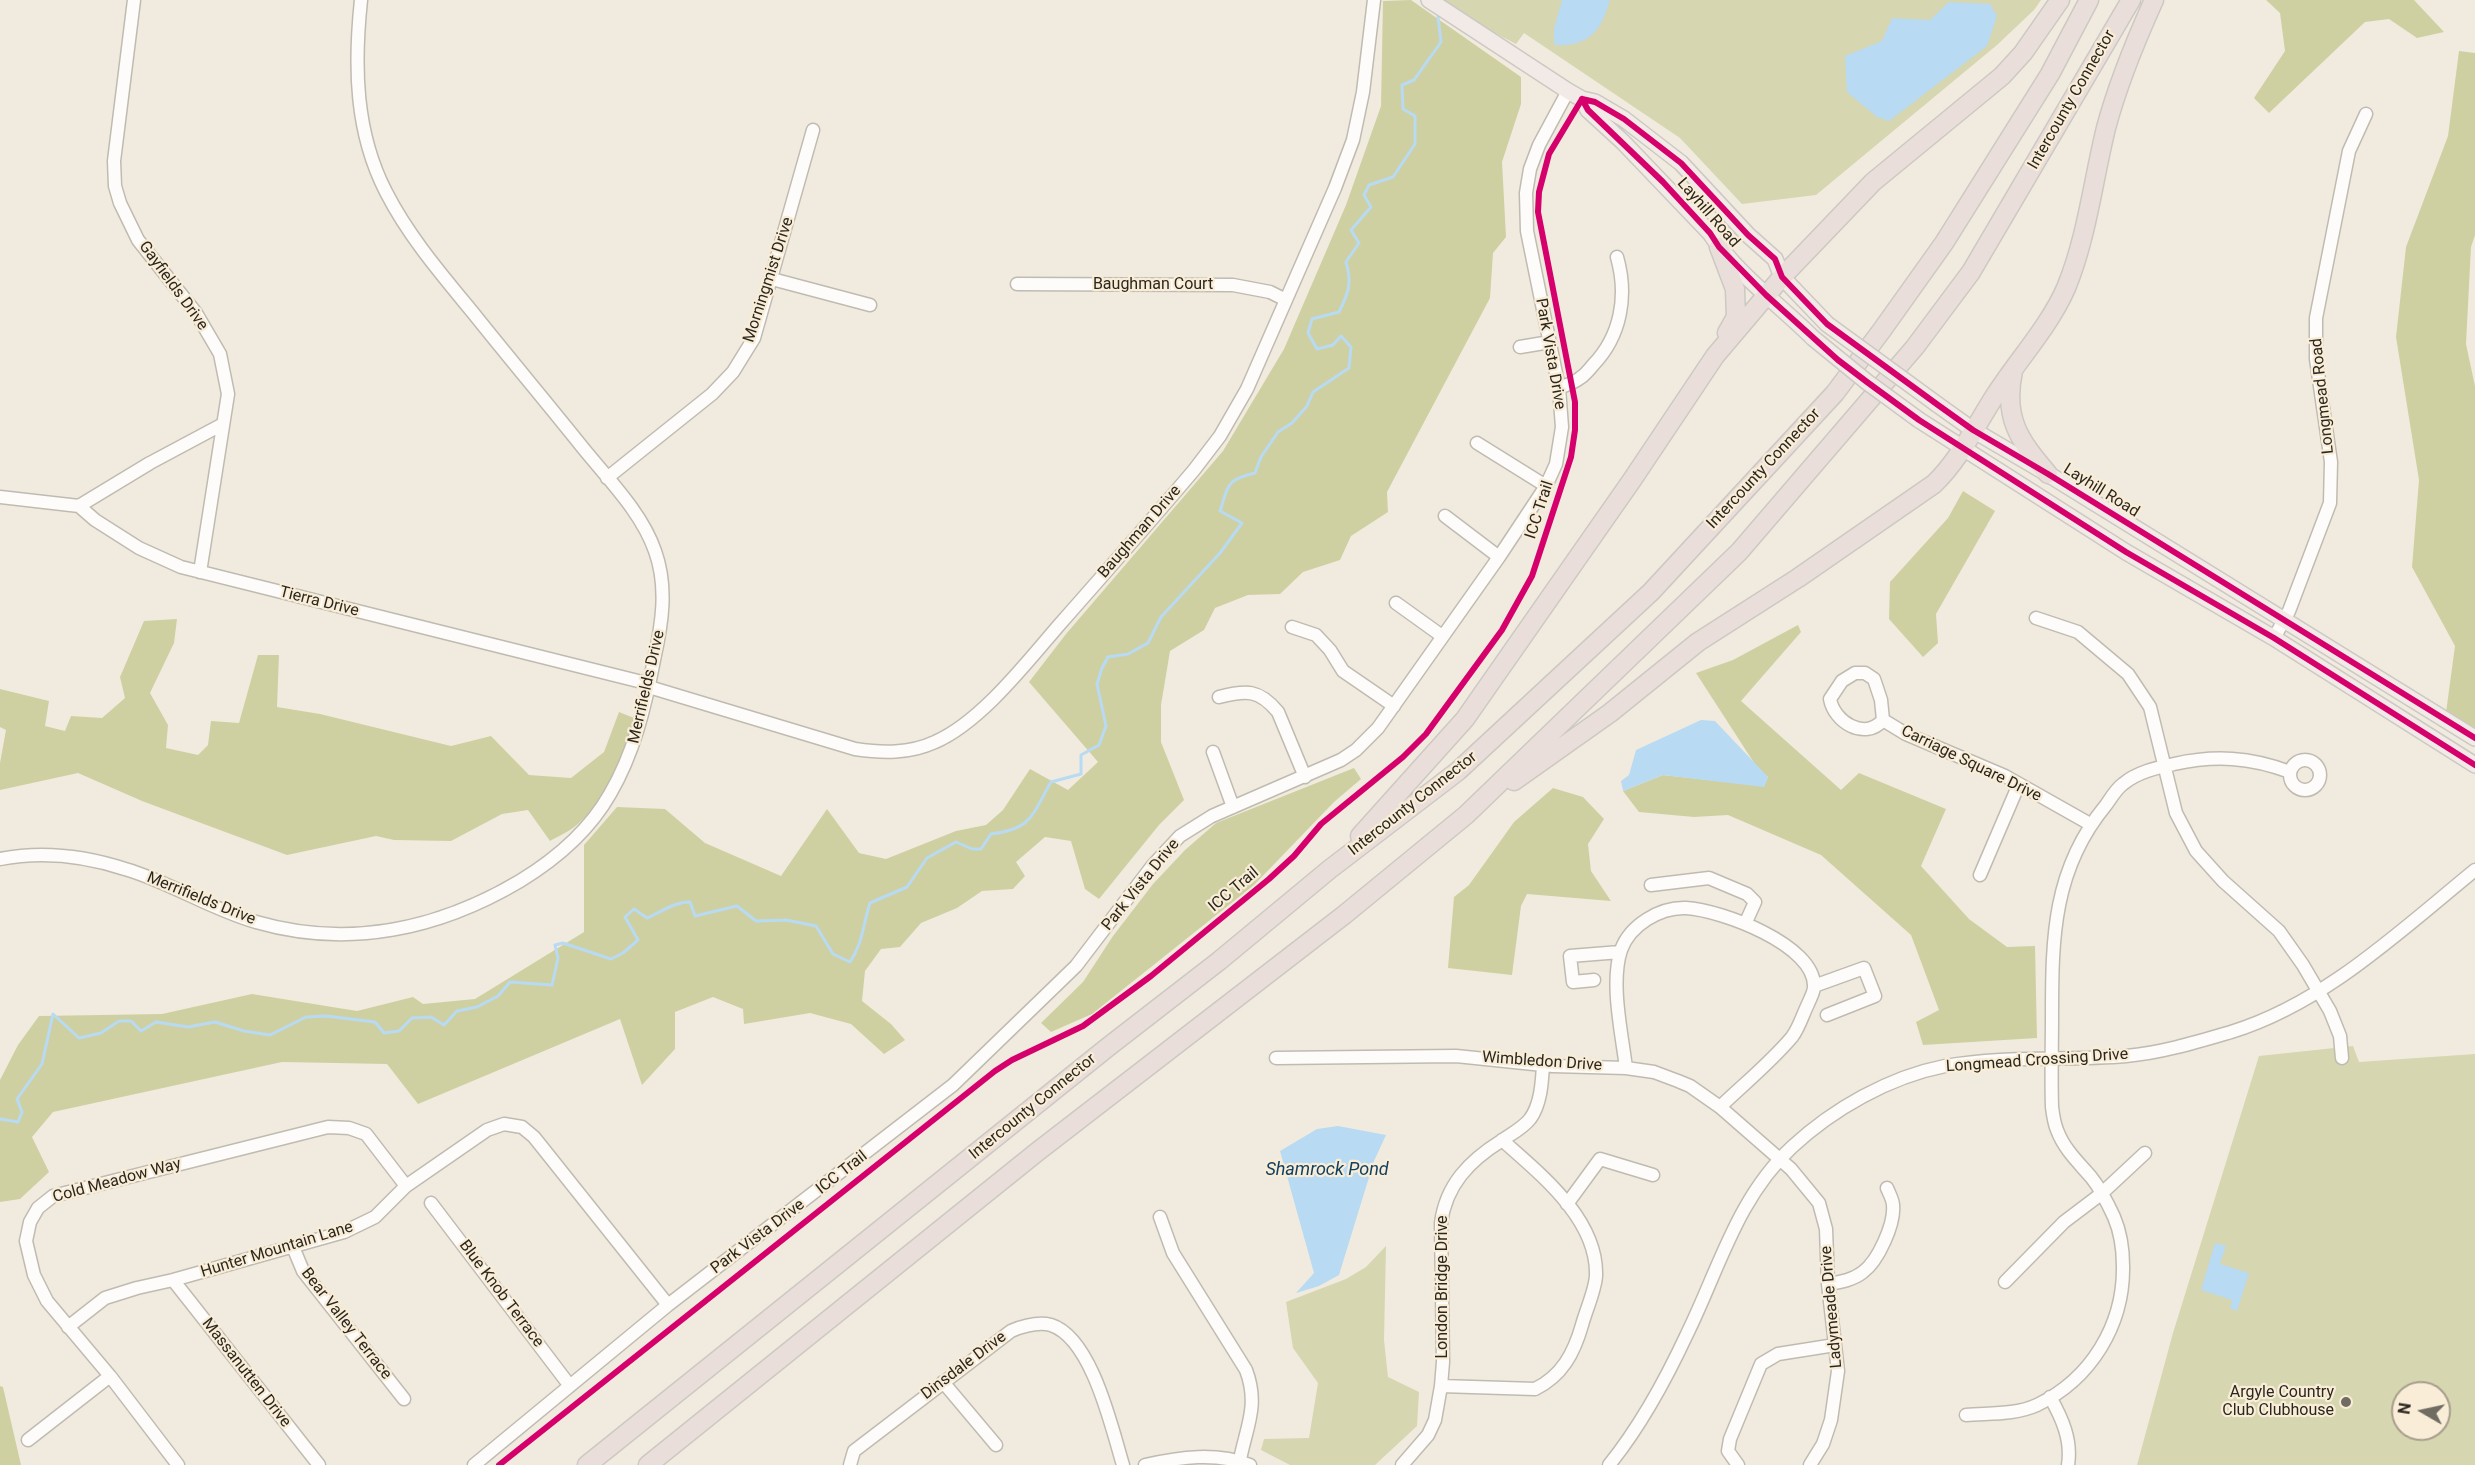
<!DOCTYPE html>
<style>
body{margin:0}
#map{position:relative;width:2475px;height:1465px;overflow:hidden;background:#f1ebdf;font-family:Roboto,sans-serif}
canvas{display:block}
.north{position:absolute;left:2391px;top:1381px;width:60px;height:60px;box-sizing:border-box;background:#f9edd7;border:2px solid #a79e8d;border-radius:50%;rotate:279deg;font-size:16px;font-weight:700;line-height:24px;text-align:center;color:#2b271f}
.north::after{content:'';display:block;margin:auto;width:21px;height:27px;background:#706c62;clip-path:polygon(50% 0,100% 100%,50% 72%,0 100%)}
</style>
<div id="map">
<canvas width="2475" height="1465"></canvas>
<div class="north">N</div>
</div>
<script>
const context = document.querySelector('canvas').getContext('2d');
context.lineJoin = 'round';
function paint(path, color) { context.fillStyle = color; context.fill(path, 'evenodd'); }
function trace(path, color, width, dash) { context.strokeStyle = color; context.lineWidth = width; context.lineCap = dash ? 'butt' : 'round'; context.setLineDash(dash || []); context.stroke(path); }
function write(font, color, halo, rows, align = 'center') {
  context.font = font + ' Roboto,sans-serif'; context.lineWidth = 4.5; context.setLineDash([]); context.textBaseline = 'middle'; context.strokeStyle = halo; context.fillStyle = color; for (const [text, x, y, turn = 0] of rows) {
    context.save(); context.translate(x, y); context.rotate((+turn || 0) * Math.PI / 180); context.textAlign = isNaN(turn) ? turn : align; if (halo) context.strokeText(text, 0, 0); context.fillText(text, 0, 0); context.restore();
  }
}
const green = new Path2D(`
 M1436,0h605l-7,10 -37,35 -181,150 -74,9 -62,-66 -156,-105 -8,11 -56,-29z
 M2353,1046l6,16 116,-8v411h-338l36,-132 86,-277zM2403,1393h36v36h-36z
 M1386,1246l-2,94 4,37 31,15 -2,34 -42,39h-85l-29,-15 3,-11 45,-1 9,-55 -25,-35 -7,-46 60,-23 20,-12z`);
const forest = new Path2D(`
 M1411,0l110,77v27l-19,58 4,75 -13,16 -3,45 -103,194 1,20 -37,24 -11,24 -37,12 -23,22 -32,1 -33,13 -11,22 -34,21 -9,54v37l23,58 -25,25 -60,74 -14,-10 -14,-48 -26,-4 -29,25 9,14 -12,13 -31,2 -25,17 -36,15 -21,24 -19,2 -16,22 -3,30 29,23 14,16 -21,14 -33,-30 -41,-11 -66,11 -1,-15 -30,-12 -38,15v37l-33,36 -22,-66 -202,85 -31,-40 -105,-2 -229,50 -21,25 17,35 -29,27 -20,3v-122l18,-35 21,-29 123,-2 90,-20 105,17 56,-14 10,7 52,-5 109,-67v-87l33,-38 48,2 40,34 76,33 46,-67 32,44 27,6 70,-28 30,-6 17,-15 27,-41 38,21 30,-28 -69,-80 37,-48 157,-183 61,-102 62,-144 35,-99 2,-105z
 M2266,0h148l30,32 -27,6 -28,-19 -24,3 -96,91 -15,-15 31,-47 -5,-38z
 M2459,51l16,2v182l-4,12 -5,97 9,42v352l-30,-18 10,-74 -43,-79 7,-87 -23,-143 10,-90 42,-111z
 M1963,491l32,20 -59,103 2,29 -15,14 -34,-38 1,-37 58,-64z
 M177,619l-3,24 -24,50 18,32 -2,23 32,7 10,-10 3,-24 28,2 19,-68h21l-2,52 43,7 131,32 40,-10 38,39 42,3 33,-26 15,-40 15,6c-12,39 -24,78 -56,106 -8,7 -19,12 -28,17l-22,-31 -26,4 -51,27 -57,-1 -18,-4 -89,19 -145,-54 -64,-28 -78,17v-27l6,-33 -6,-3v-38l49,12 -4,25 20,5 6,-15 31,2 23,-20 -5,-21 24,-56z
 M1798,625l3,7 -60,69 100,89 18,-17 87,36 -25,57 48,53 38,28 28,-1 2,92 -114,7 -7,-23 23,-12 -28,-75 -90,-80 -93,-40 -34,2 -55,-5 -16,-21 40,-16 101,11 4,-9 -10,-8 -62,-96 37,-13z
 M1354,768l7,11 -27,23 -80,83 -162,129 -41,18 -10,-9 42,-41 30,-46 40,-52 32,-34 31,-27z
 M1553,788l30,9 21,22 -16,25 3,27 20,30 -84,-7 -6,12 -9,69 -64,-7 6,-71 15,-12 45,-63z
 M0,1386l3,1 18,78h-21z`);
const water = new Path2D(`
 M1562,0h48c-3,10 -8,24 -15,32 -9,10 -29,16 -41,12v-15z
 M1949,2l41,2 7,12 -10,30 -98,75 -12,-4 -30,-25 -2,-36 37,-15 10,-23 38,2z
 M1701,720l14,1 53,56 -4,10 -101,-12 -40,16 -2,-10 8,-6 7,-25z
 M1338,1126l48,9 -12,26 -35,114 -20,11 -23,7 18,-20 -34,-122 37,-22z
 M2215,1243l11,3 -6,18 29,9 -12,38 -7,-3 2,-8 -31,-10z`);
const stream = new Path2D(`
 M0,1119l18,3 4,-10 -5,-13 25,-35 11,-50 26,24 22,-5 18,-12h12l10,10 15,-9 32,5 27,-5 29,9 26,4 36,-18 20,-1 49,6 9,11 15,-2 13,-13 19,-1 13,8 13,-14 20,-4 21,-11 12,-14 42,3 6,-27 -3,-13 8,-2 48,16 12,-6 15,-13 -13,-23 9,-8 13,9c14,-6 27,-16 43,-16l5,14 42,-10 19,15 30,-1 30,6 17,28 17,8c13,-19 13,-38 20,-59l37,-16 20,-29 29,-16 16,7h9l10,-15c41,-5 41,-19 60,-52l30,-8v-19l18,-10 7,-19 -9,-42 5,-16 6,-11 20,-3 20,-11 13,-26 59,-64 22,-30 -22,-12c9,-27 6,-31 35,-38l6,-16 17,-25 14,-9 15,-17 6,-14 36,-24 2,-21 -10,-11 -8,9 -16,4 -9,-16 4,-14 27,-7c10,-20 13,-29 7,-50l13,-19 -8,-13 20,-23 -7,-12 5,-10 24,-8 22,-33v-28l-12,-7 -1,-24 12,-5 27,-38 -3,-25 2,-4`);
const minor = new Path2D(`
 M134,0l-20,161 1,25 5,17 18,37 58,73 24,41 8,40 -28,178
 M772,279l98,26
 M1017,284l216,1 37,7 16,8
 M1520,347l30,-5
 M1559,388c7,-3 15,-5 21,-10 5,-3 9,-8 13,-13 28,-29 35,-69 24,-108
 M1477,443l69,43
 M607,478l105,-84 21,-22 21,-34 59,-208
 M0,497l79,9 16,14 44,28 42,19 469,117
 M79,506l71,-43 73,-39
 M1445,516l54,41
 M1396,603l46,33
 M2036,618l42,14 50,42 22,33 26,106 20,38 27,30 56,50 24,34 27,46 10,25 2,22
 M1292,627l24,8 14,15 13,21 51,35
 M2274,638l15,-27 41,-108 1,-41 -15,-103v-41l33,-167 17,-37
 M1855,673h10l9,6 7,21 2,20c-18,21 -49,2 -53,-21l12,-18z
 M649,687l206,62c27,4 54,5 80,-7 46,-20 92,-80 125,-118 45,-51 90,-102 134,-154l26,-34 27,-47 88,-201 18,-48 10,-48 11,-92
 M1219,697c27,-7 40,-8 59,15l27,65
 M1883,720l23,14 99,42 85,48
 M1213,752l20,55
 M2290 775a15 15 0 1 1 30 0a15 15 0 1 1-30 0Z
 M0,859c41,-8 85,-3 125,10 45,13 85,40 131,53 93,27 183,7 264,-41 36,-22 69,-50 90,-87 24,-41 35,-87 44,-134 8,-36 14,-73 1,-109 -13,-38 -46,-71 -72,-103 -36,-45 -73,-89 -109,-134 -32,-39 -65,-77 -88,-122 -31,-60 -32,-126 -25,-192
 M1980,875l39,-91
 M1651,885l58,-7 38,16 8,8 -9,20
 M1594,980l-21,2 -3,-26 50,-4
 M1814,986l50,-18 11,28 -48,19
 M1276,1058l180,-2 97,10 73,2 28,4 24,9 12,5 30,21 71,62 28,34 7,26 2,55 10,87 -7,49 -8,24 -13,21
 M1626,1068c-4,-34 -16,-85 -5,-118 9,-25 39,-43 65,-42 35,2 130,37 128,79 0,5 -4,12 -6,17 -5,10 -9,24 -16,33 -21,25 -48,47 -72,70
 M431,1203l139,183
 M1567,1204l33,-45 53,16
 M1160,1217l13,36 73,117c14,37 -1,59 -7,95
 M293,1247l10,24 101,128
 M173,1280l146,185
 M2005,1282l59,-60 37,-28 44,-41
 M1828,1284c13,-2 25,-4 35,-12 15,-11 32,-48 30,-67 0,-5 -4,-12 -6,-17
 M68,1327l37,-29 32,-10 36,-8 171,-48 31,-15 31,-31 81,-56 17,-6 18,3 12,10 134,168
 M943,1382l53,63
 M1441,1386l94,3c27,-13 39,-36 47,-64 4,-15 13,-34 14,-49 2,-57 -56,-102 -94,-136
 M2050,1397c12,21 22,43 18,68
 M1966,1415c24,-2 49,0 71,-10 54,-26 87,-80 86,-139 0,-16 -3,-35 -9,-49 -6,-13 -14,-29 -23,-40 -13,-15 -27,-28 -34,-47 -3,-7 -4,-15 -5,-23 -1,-30 0,-60 0,-91 0,-79 1,-147 54,-211 5,-7 10,-16 17,-21 14,-12 33,-16 51,-20 41,-9 76,-7 116,8
 M28,1440l82,-64
 M178,1465l-68,-89 -63,-75 -13,-26 -8,-34 4,-19 8,-14 15,-12 275,-69 21,1 17,6 40,52
 M474,1465l194,-160 285,-220 123,-119 77,-101 27,-29 32,-20 129,-56 15,-10 22,-22 121,-171 47,-71 10,-22 6,-37 -3,-39 -32,-157 -1,-38 4,-24 9,-24 29,-54
 M850,1465l4,-14 157,-120c12,-5 28,-9 40,-6 41,13 61,104 72,140
 M1145,1465c35,-8 71,-13 105,0
 M1402,1465l26,-30 7,-15 6,-34 2,-24 -2,-139c5,-38 28,-62 60,-82 10,-7 22,-13 29,-22 11,-15 12,-37 13,-54
 M1609,1465c30,-37 58,-88 78,-131 32,-65 50,-136 105,-187 41,-38 97,-70 153,-81 60,-11 121,-5 181,-10 35,-3 71,-14 105,-24 94,-29 169,-101 244,-162
 M1738,1465l-10,-14 2,-12 31,-75 17,-10 57,-9`);
const major = new Path2D(`
 M1429,0l139,91 14,8 13,3 29,17 57,44 67,72 27,24 7,18 45,47
 M1582,99l6,11 35,32 87,91c26,41 69,71 103,105
 M1938,405l35,25 75,44 427,264
 M1919,420l207,132 148,86 201,127`);
const highway = new Path2D(`
 M1719,247l16,42 1,28 -9,16
 M2013,371c-10,47 6,69 35,103
 M1514,781l96,-68 88,-71 100,-64 136,-94c26,-25 42,-59 62,-90 22,-34 54,-69 70,-106 21,-51 27,-107 40,-160 12,-45 29,-86 48,-128
 M1360,836l105,-117 167,-239 83,-124 67,-79 91,-95 129,-106 21,-23 37,-53
 M587,1465l521,-418 111,-86 111,-92 128,-98 193,-179 184,-199 47,-63 62,-87 106,-169 39,-74
 M648,1465l389,-313 307,-237 122,-100 273,-263 176,-205 56,-75 160,-272`);
const majorBridge = new Path2D(`
 M1827,324l111,81
 M1813,338l54,44 52,38`);
const cycleway = new Path2D(`
 M1582,99l6,11 75,72 47,51 9,14 47,48 72,65 29,22 52,38 207,132 148,86 201,127
 M1582,99l13,3 29,17 57,44 67,72 27,24 7,18 45,47 111,81 35,25 75,44 427,264
 M499,1465l496,-394 17,-11 71,-34 68,-50 118,-97 25,-23 27,-32 82,-67 23,-23 76,-104 30,-54 39,-119 4,-27v-28l-37,-190 1,-20 10,-38 33,-55`);
const markers = [
 [2346,1402,6,"#706c62"]
];
const streetNames = [
 ["Intercounty Connector",2072,100,-60],
 ["Layhill Road",1708,213,49],
 ["Morningmist Drive",769,280,-72],
 ["Baughman Court",1153,285],
 ["Gayfields Drive",173,286,54],
 ["Park Vista Drive",1550,354,80],
 ["Longmead Road",2323,396,-96],
 ["Intercounty Connector",1764,469,-47],
 ["Layhill Road",2101,491,32],
 ["ICC Trail",1540,510,-72],
 ["Baughman Drive",1140,532,-49],
 ["Tierra Drive",319,602,14],
 ["Merrifields Drive",647,687,-77],
 ["Carriage Square Drive",1971,764,26],
 ["Intercounty Connector",1413,804,-38],
 ["Park Vista Drive",1141,885,-51],
 ["ICC Trail",1234,890,-40],
 ["Merrifields Drive",201,899,22],
 ["Longmead Crossing Drive",2037,1061,-4],
 ["Wimbledon Drive",1542,1062,4],
 ["Intercounty Connector",1033,1107,-39],
 ["ICC Trail",842,1173,-38],
 ["Cold Meadow Way",117,1181,-15],
 ["Park Vista Drive",758,1237,-37],
 ["Hunter Mountain Lane",277,1250,-17],
 ["London Bridge Drive",1443,1287,-90],
 ["Blue Knob Terrace",501,1294,53],
 ["Ladymeade Drive",1832,1307,-95],
 ["Bear Valley Terrace",346,1324,52],
 ["Dinsdale Drive",964,1366,-37],
 ["Massanutten Drive",246,1373,52]
];
const poiNames = [
 ["Argyle Country",2334,1393],
 ["Club Clubhouse",2334,1411]
];
const waterNames = [
 ["Shamrock Pond",1327,1170]
];
paint(green, '#d6d6b0');
paint(forest, '#cfd0a1');
paint(water, '#b8daf3');
trace(stream, '#b8daf3', 3);
trace(minor, '#c0bbb1', 15);
trace(major, '#ccc8c3', 18);
trace(highway, '#ccc8c3', 21);
trace(minor, '#fdfcfa', 12);
trace(major, '#f2eae6', 15);
trace(highway, '#eadeda', 18);
trace(majorBridge, '#ccc8c3', 18, []);
trace(majorBridge, '#f2eae6', 15);
trace(cycleway, '#d6006c', 6);
for (const [x, y, r, color] of markers) { const dot = new Path2D(); dot.arc(x, y, r, 0, 2 * Math.PI); context.fillStyle = color; context.fill(dot); trace(dot, '#f9edd7', 2); }
write('16px', '#2b271f', '#f9edd7', streetNames);
write('16px', '#2b271f', '#f9edd7', poiNames, 'right');
write('italic 18px', '#104162', '#f9edd7', waterNames);
</script>
